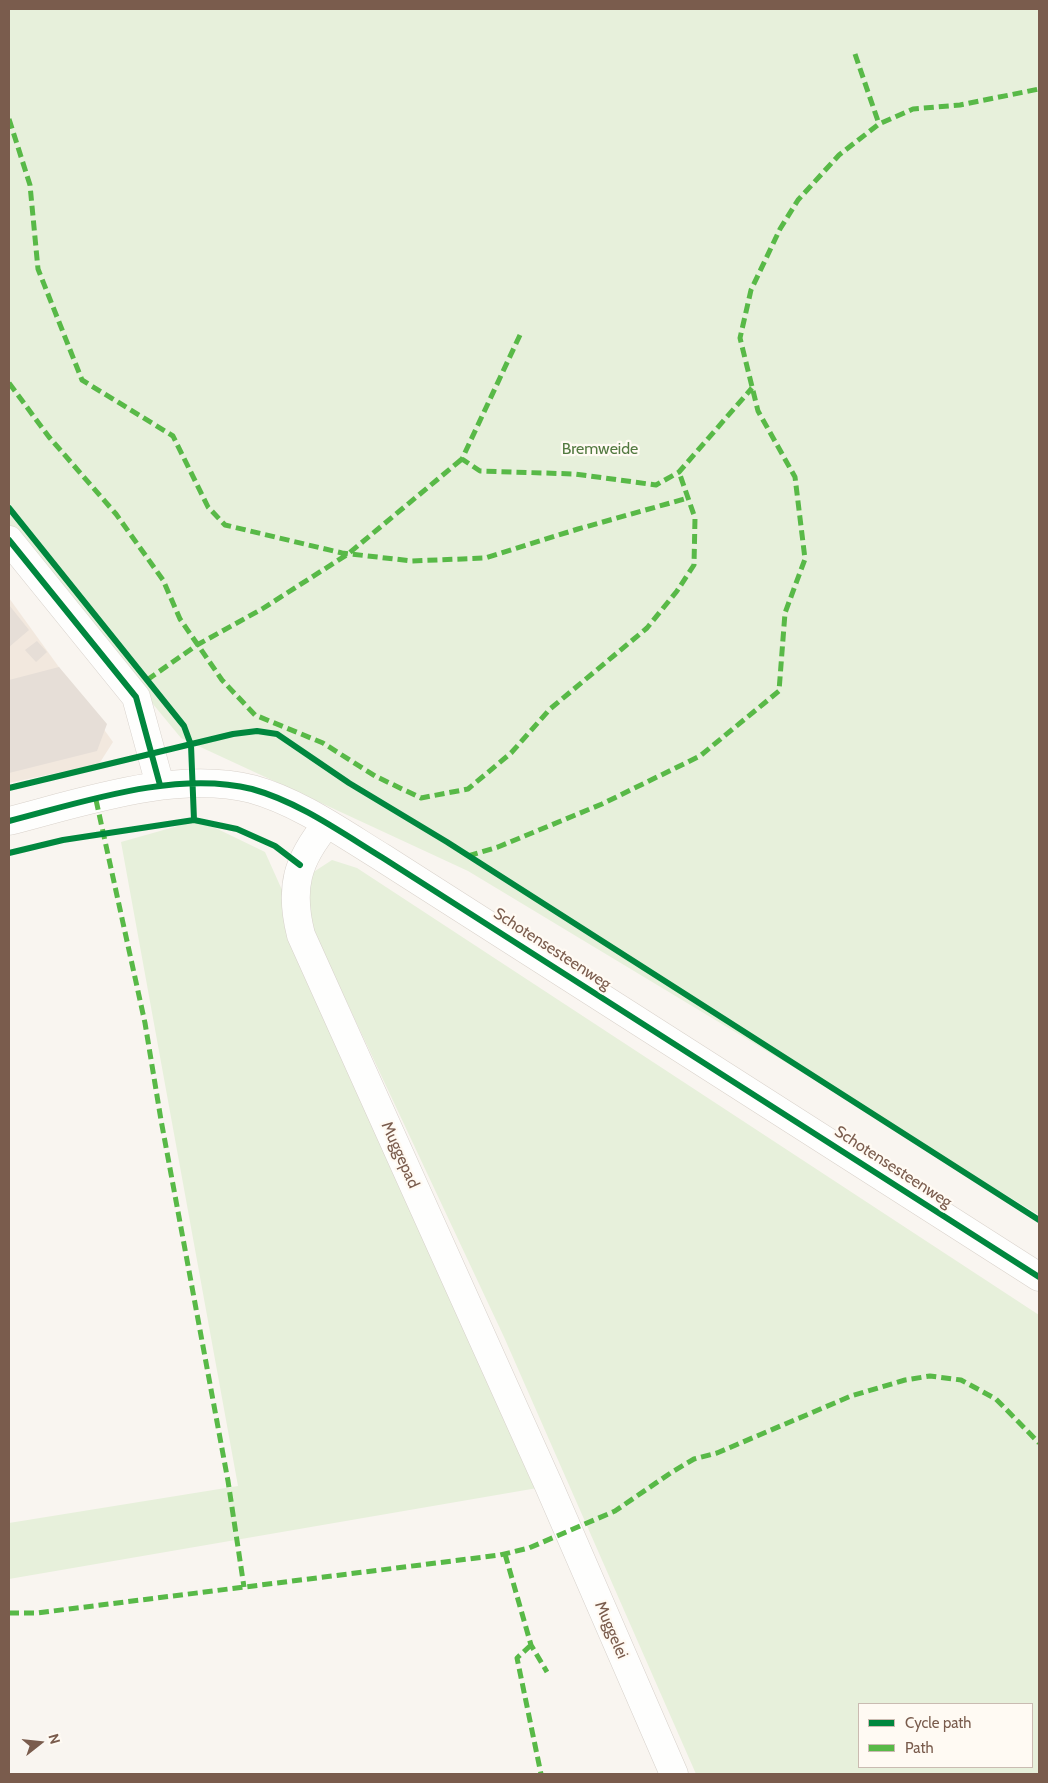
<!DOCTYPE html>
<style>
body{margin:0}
#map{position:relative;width:1048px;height:1783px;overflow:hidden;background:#f9f5f0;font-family:Cabin,sans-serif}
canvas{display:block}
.frame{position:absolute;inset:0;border:10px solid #7a5c4d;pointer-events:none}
.legend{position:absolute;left:858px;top:1703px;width:175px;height:65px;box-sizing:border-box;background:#fffaf3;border:1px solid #cabbb1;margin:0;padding:6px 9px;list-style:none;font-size:15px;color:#7a5c4d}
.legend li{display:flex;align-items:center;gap:10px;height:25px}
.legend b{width:25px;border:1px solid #cabbb1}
.north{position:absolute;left:15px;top:1718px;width:50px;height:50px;-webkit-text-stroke:4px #fffaf3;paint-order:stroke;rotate:74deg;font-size:14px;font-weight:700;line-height:20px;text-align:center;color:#7a5c4d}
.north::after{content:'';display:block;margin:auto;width:18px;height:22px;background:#7a5c4d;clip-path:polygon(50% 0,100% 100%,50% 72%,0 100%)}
</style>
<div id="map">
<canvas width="1048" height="1783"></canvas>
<div class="frame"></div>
<ul class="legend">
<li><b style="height:6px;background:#00873e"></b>Cycle path</li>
<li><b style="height:6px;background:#58b947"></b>Path</li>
</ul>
<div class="north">N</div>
</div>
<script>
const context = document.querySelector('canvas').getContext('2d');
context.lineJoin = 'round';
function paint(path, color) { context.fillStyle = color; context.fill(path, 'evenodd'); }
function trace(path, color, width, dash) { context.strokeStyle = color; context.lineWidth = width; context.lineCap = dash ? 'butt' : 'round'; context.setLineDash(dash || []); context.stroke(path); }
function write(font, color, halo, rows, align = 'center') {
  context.font = font + ' Cabin,sans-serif'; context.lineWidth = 4.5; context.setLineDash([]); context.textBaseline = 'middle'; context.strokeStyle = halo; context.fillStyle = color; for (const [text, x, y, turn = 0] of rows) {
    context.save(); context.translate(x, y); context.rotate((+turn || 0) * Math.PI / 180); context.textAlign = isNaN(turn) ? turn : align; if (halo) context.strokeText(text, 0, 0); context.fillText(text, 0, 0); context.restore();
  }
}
const residential = new Path2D(`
 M9,598l104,144 -14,22 -90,19z`);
const green = new Path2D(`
 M9,9h1030v1206l-571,-344 -287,-133 -172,-208z
 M199,820l66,32 284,634 -540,93v-56l229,-37 -117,-644z
 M332,860l25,8 682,447v459h-343l-192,-437 -193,-411 -3,-30 4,-23zM859,1704h173v63h-173z`);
const building = new Path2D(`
 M9,605l20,25 -20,17z
 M37,641l10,11 -11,10 -11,-12z
 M59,667l48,57 -10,27 -88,22v-93z`);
const street = new Path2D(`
 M9,540l127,157 24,88
 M327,824c-30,36 -38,64 -26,111l248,551 125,288`);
const secondary = new Path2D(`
 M9,821c74,-19 167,-51 243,-32 47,13 90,44 131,69l656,419`);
const quiet = new Path2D(`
 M855,54l24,70
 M9,119l21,66 8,84 44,111 91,56 35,71 17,18 117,28 70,8 73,-3 93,-29 110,-31
 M520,335l-58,124 18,12 95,3 81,11 23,-13 73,-84
 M9,383l40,54 67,77 47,66 17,39 42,61 33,35 68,28 52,33 46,22 47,-9 43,-36 39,-44 97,-81 30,-37 17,-26 1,-47 -16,-46
 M147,680l50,-35 65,-36 86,-55 114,-95
 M96,800l49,223 16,97 67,361 16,106
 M468,856l30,-9 104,-43 98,-48 79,-65 6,-78 20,-54 -10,-82 -37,-66 -18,-73 11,-48 29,-61 18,-29 41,-45 40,-31 34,-15 47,-4 79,-16
 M505,1554l26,91 16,27
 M9,1613h28l463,-58 29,-7 86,-37 57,-39 22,-13 23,-6 134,-57 54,-16 25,-4 31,4 35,19 43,44
 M531,1645l-14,13 24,116`);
const cycleway = new Path2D(`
 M9,508l175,218 7,19 3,75
 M9,540l127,157 24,88
 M9,788l224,-54 24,-3 20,3 72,49 98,59 592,378
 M9,821c74,-19 167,-51 243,-32 47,13 90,44 131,69l656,419
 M9,853l54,-13 131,-20 43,9 38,17 25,19`);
const parkNames = [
 ["Bremweide",600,449]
];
const streetNames = [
 ["Schotensesteenweg",552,949,33],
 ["Muggepad",400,1155,66],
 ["Schotensesteenweg",893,1167,33],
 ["Muggelei",611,1630,67]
];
paint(residential, '#f2e8de');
paint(green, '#e7f0db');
paint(building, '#e6ded7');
trace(street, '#d7d1cb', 29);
trace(secondary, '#d9d2cb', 29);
trace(street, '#fefefd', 28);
trace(secondary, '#fefefd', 28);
trace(quiet, '#58b947', 5, [10, 5]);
trace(cycleway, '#00873e', 6);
write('16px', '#537a41', '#fffaf3', parkNames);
write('16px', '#7a5c4d', '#fffaf3', streetNames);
</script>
